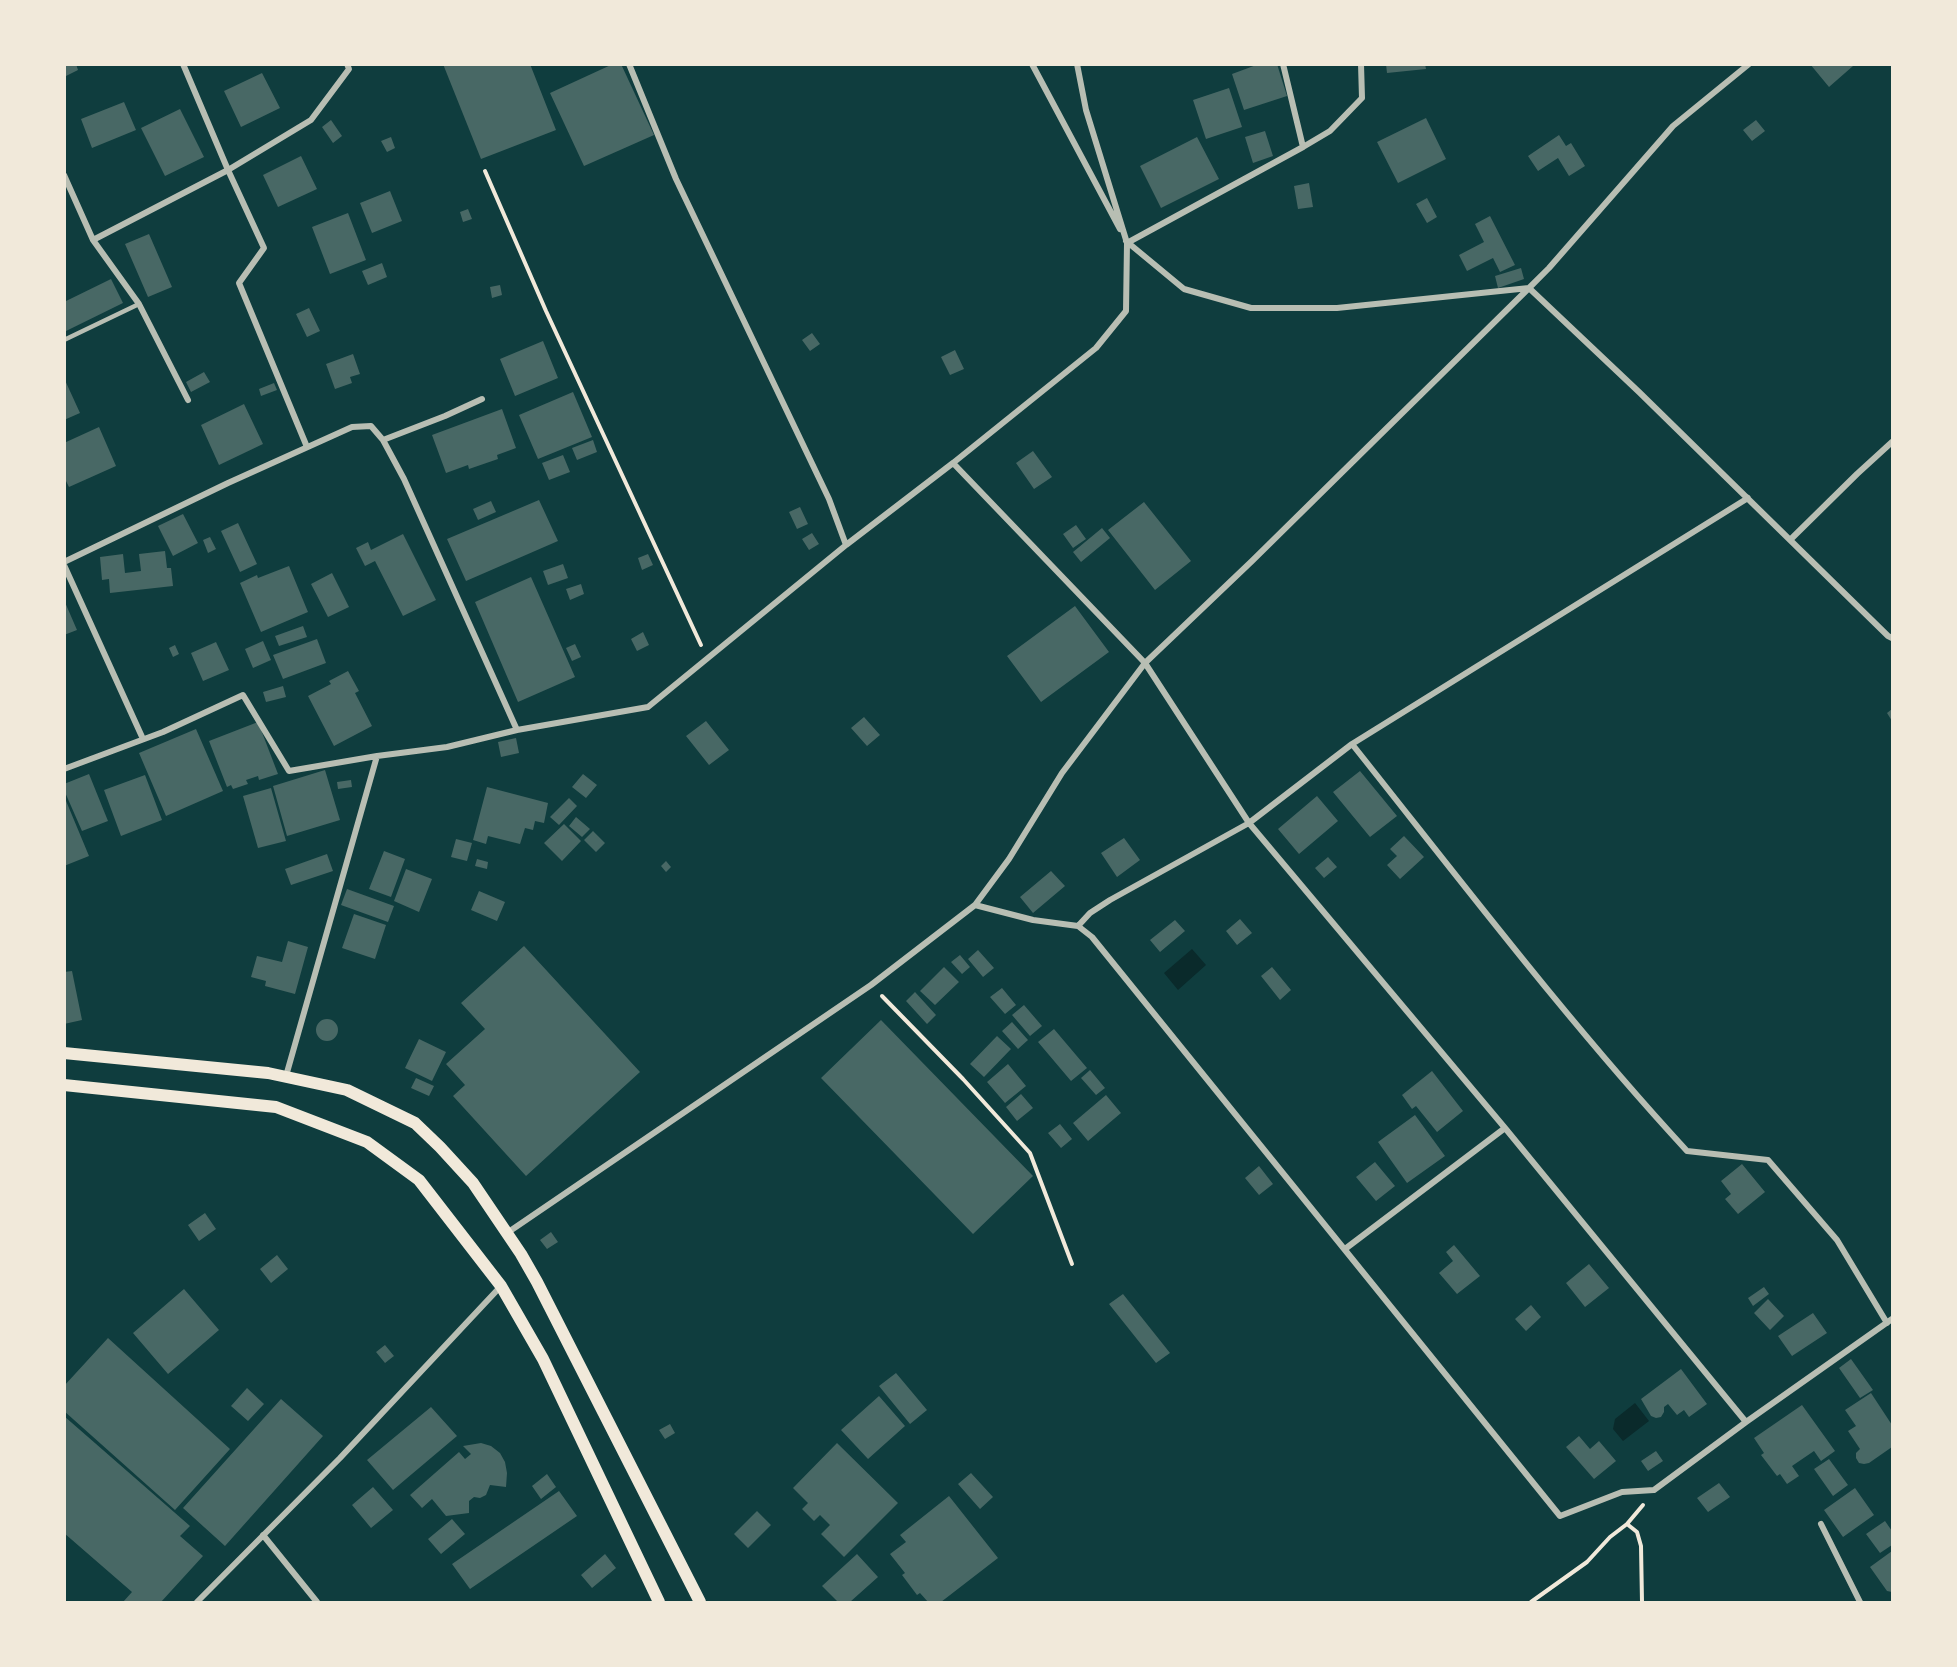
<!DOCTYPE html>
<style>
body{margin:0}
#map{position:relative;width:1957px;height:1667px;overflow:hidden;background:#0f3d3e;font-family:Karla,sans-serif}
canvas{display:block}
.frame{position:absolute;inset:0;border:66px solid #f1e9da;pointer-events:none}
</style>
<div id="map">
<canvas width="1957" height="1667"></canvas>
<div class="frame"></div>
</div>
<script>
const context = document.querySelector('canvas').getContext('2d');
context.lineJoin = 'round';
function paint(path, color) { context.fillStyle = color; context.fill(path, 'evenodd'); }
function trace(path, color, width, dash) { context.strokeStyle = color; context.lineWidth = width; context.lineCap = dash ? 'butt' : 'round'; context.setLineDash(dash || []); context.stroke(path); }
const water = new Path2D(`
 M1192,949l14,16 -28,25 -14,-17z
 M1635,1403l14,18 -26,20 -10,-12 2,-10z`);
const building = new Path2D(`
 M64,64h12l2,6 -14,7z
 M443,64h87l26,66 -75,29z
 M613,64h8l33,71 -70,31 -34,-73z
 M1259,64h18l10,32 -43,14 -12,-36z
 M1386,64h39l1,5 -39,4z
 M1810,64h42l1,2 -24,21z
 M262,73l18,35 -39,19 -17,-36z
 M1229,88l13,39 -36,12 -13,-39z
 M124,102l12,28 -44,18 -11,-29z
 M180,109l24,48 -39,19 -24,-48z
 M1426,118l20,41 -48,24 -21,-41z
 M331,120l11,16 -9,7 -11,-16z
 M1756,120l9,11 -13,10 -9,-11z
 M1265,131l8,25 -20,7 -8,-26z
 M1559,135l7,11 5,-3 14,23 -16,10 -11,-18 -20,13 -10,-15z
 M391,137l4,11 -8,4 -6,-11z
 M1197,137l22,42 -58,29 -21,-42z
 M301,156l16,33 -39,18 -15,-32z
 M1309,183l4,24 -15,2 -4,-23z
 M390,191l12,30 -30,12 -12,-30z
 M1427,198l10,19 -10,6 -11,-19z
 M468,209l4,10 -9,3 -3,-10z
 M348,213l18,47 -36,14 -18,-47z
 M1490,216l25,49 -15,7 -7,-14 -26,13 -8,-16 25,-13 -9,-18z
 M149,234l23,53 -24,10 -23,-53z
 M382,263l5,14 -19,8 -6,-14z
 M1521,268l3,11 -26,9 -3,-12z
 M111,279l12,24 -59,29v-30z
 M500,285l2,10 -10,3 -2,-11z
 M309,308l11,23 -13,6 -11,-23z
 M812,333l8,11 -10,7 -8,-11z
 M543,341l15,37 -43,18 -15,-37z
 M955,350l9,19 -14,6 -9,-18z
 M353,354l7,20 -10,3 2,6 -17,6 -9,-25z
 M204,372l6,10 -19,10 -5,-10z
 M64,378l16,35 -16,7z
 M274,383l3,7 -16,6 -2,-7z
 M573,392l19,45 -54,22 -19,-44z
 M244,404l19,40 -44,21 -18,-40z
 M502,409l14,39 -19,7 1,4 -29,10 -1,-4 -22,8 -14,-38z
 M99,427l17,39 -47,21 -5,-10v-34z
 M593,440l4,12 -20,8 -5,-12z
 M1033,451l19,26 -18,12 -18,-26z
 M563,455l7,17 -21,8 -7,-17z
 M539,500l19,41 -92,40 -19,-42z
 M491,501l5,11 -18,8 -5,-11z
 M1144,502l47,59 -36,29 -47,-60z
 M800,507l8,17 -11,5 -8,-17z
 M183,514l15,29 -25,13 -15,-30z
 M238,523l19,41 -17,8 -19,-41z
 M1076,525l10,14 -13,9 -10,-14z
 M1102,528l8,10 -29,24 -8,-10z
 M812,533l7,11 -10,6 -7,-11z
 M403,534l33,66 -33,16 -28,-55 -10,5 -9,-18 12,-6 3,8z
 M210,537l6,12 -8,4 -5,-13z
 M165,551l2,17h4l2,18 -63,7 -1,-14 -7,1 -2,-23 23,-3 2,19 16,-2 -2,-17z
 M648,554l5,11 -11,5 -4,-12z
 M563,564l5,14 -20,7 -5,-14z
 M289,566l19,46 -47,20 -21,-49 17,-8 1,3z
 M332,573l17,34 -21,10 -17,-33z
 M531,577l44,100 -57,25 -43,-100z
 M581,584l3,10 -14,6 -4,-11z
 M64,600l13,30 -13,5z
 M1075,606l34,46 -68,50 -34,-46z
 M303,626l4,11 -28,9 -4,-10z
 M643,632l6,13 -12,6 -6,-12z
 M317,639l9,24 -43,16 -10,-24z
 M263,641l8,19 -18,8 -8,-19z
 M216,642l13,28 -26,11 -12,-28z
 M575,644l6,13 -9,4 -6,-13z
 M175,645l4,9 -6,3 -4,-9z
 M348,671l11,20 -4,2 17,33 -38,20 -26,-50 23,-12 -2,-3z
 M283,686l3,11 -20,5 -3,-10z
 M1892,709v12l-5,-8z
 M864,717l16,18 -13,11 -16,-18z
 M706,721l23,29 -20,15 -23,-29z
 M258,722l20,52 -19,6 -1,-4 -12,4 2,4 -15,5 -2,-4 -4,2 -18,-46z
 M196,729l27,62 -57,25 -27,-63z
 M516,738l3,15 -18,4 -3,-15z
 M325,770l15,50 -53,16 -14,-50z
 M1360,771l37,45 -27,21 -37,-45z
 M89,774l19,47 -26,10 -18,-41v-6z
 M583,774l14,11 -11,13 -14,-11z
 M145,775l17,45 -41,16 -17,-46z
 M351,780l1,7 -14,2 -1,-7z
 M487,787l61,16 -4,20 -9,-2 -2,9 -8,-2 -5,16 -32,-8 -2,8 -13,-4z
 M271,788l15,53 -28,7 -15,-52z
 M64,796l25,60 -25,10z
 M1317,796l21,25 -39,33 -21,-25z
 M569,798l8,8 -18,19 -9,-8z
 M576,817l14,12 -8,8 -13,-11z
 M564,824l17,17 -19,20 -18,-18z
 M593,831l12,12 -9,9 -12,-12z
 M1404,836l20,21 -24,22 -13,-14 10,-9 -7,-7z
 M1124,838l16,22 -23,17 -16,-24z
 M456,839l16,4 -5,18 -16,-4z
 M384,851l21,8 -14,38 -22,-8z
 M327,854l6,17 -42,14 -6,-16z
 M1328,857l9,10 -13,11 -9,-10z
 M477,859l11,3 -1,7 -12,-3z
 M666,861l5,6 -5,5 -5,-6z
 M406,869l26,10 -13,33 -25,-11z
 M1051,871l14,15 -32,27 -13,-16z
 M347,889l47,17 -6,16 -47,-17z
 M479,891l26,11 -8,19 -26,-11z
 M354,914l32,11 -11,34 -33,-11z
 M1240,919l12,14 -15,12 -11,-14z
 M1175,920l10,11 -25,21 -10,-12z
 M288,941l20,6 -13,47 -30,-8 1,-5 -15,-4 6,-21 25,6z
 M524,946l116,126 -114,104 -73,-80 12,-11 -19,-21 39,-35 -24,-26z
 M978,950l16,18 -11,9 -15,-18z
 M960,955l10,12 -8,7 -11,-12z
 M944,967l15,15 -24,23 -15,-14z
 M1272,967l19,23 -11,10 -19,-24z
 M72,971l10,49 -18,4v-52z
 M1002,988l14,17 -11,9 -15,-17z
 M915,992l21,23 -9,9 -21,-23z
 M1024,1005l18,21 -12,10 -18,-21z
 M316 1030a11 11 0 1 1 22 0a11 11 0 1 1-22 0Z
 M881,1020l152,156 -60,58 -152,-156z
 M1012,1022l16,18 -10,9 -16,-18z
 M1054,1029l33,39 -16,13 -33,-39z
 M997,1036l14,13 -27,28 -14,-13z
 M419,1039l27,13 -14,29 -27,-13z
 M1008,1064l18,22 -21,17 -18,-21z
 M1090,1070l15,18 -9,7 -15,-17z
 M1432,1071l31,40 -26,21 -21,-26 -4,3 -10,-14z
 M416,1078l18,8 -5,10 -18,-8z
 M1021,1094l12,14 -16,13 -11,-14z
 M1106,1095l15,18 -33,28 -15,-18z
 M1415,1115l30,41 -38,27 -29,-41z
 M1060,1124l12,15 -11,9 -13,-15z
 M1375,1162l20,24 -19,15 -20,-24z
 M1742,1164l23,28 -27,22 -13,-15 6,-5 -10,-13z
 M1259,1166l14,18 -14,11 -14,-17z
 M205,1213l11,16 -17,12 -11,-16z
 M551,1232l7,10 -11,7 -7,-9z
 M1454,1245l26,31 -23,18 -18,-21 14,-12 -7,-9z
 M277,1255l11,14 -17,14 -11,-14z
 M1589,1264l20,24 -24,19 -19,-24z
 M1764,1287l5,7 -16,12 -5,-8z
 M184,1289l35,41 -51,44 -35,-41z
 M1123,1294l47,59 -14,10 -47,-59z
 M1768,1299l16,17 -14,14 -16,-17z
 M1531,1305l10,12 -15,14 -11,-12z
 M1813,1313l14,20 -35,23 -14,-20z
 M108,1338l122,111 -55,61 -111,-99v-25z
 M385,1345l9,11 -9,7 -9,-11z
 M1851,1359l22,31 -13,8 -21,-30z
 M1681,1369l26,35 -18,13 -5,-7 -7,5 -9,-11 -4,3v5l-3,5 -5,1 -5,-2 -10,-17z
 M896,1373l31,37 -17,14 -31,-38z
 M247,1388l17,16 -16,17 -17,-15z
 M1871,1393l21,32v22l-23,16 -5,1 -5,-1 -3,-5v-5l4,-4 -12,-18 8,-5 -11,-16z
 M879,1396l26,30 -37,33 -27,-29z
 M281,1399l42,37 -98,110 -42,-38z
 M1802,1405l33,46 -14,10 -7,-10 -22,15 7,10 -12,8 -7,-10 -3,2 -16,-21 3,-2 -10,-15z
 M431,1407l26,29 -64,54 -26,-30z
 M64,1416l126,110 -10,10 23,20 -42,46h-38l9,-10 -68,-59z
 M670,1424l5,9 -10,6 -6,-9z
 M1579,1436l11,13 9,-8 17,20 -22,18 -28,-32z
 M481,1443l10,3 9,7 5,9 2,11 -1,14 -16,-2 -4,10 -6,3 -6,-1 -5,4v12l-23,3 -14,-17 -10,9 -12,-13 49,-43 6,7 6,-5 -8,-8z
 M837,1443l61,60 -54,54 -23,-23 9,-9 -10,-10 -6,6 -12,-12 6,-6 -15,-15z
 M1656,1451l7,10 -15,10 -7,-10z
 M1829,1459l19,26 -15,11 -19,-27z
 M971,1473l22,24 -13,12 -22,-25z
 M547,1474l9,13 -15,12 -9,-13z
 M1719,1483l11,14 -22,15 -11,-14z
 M373,1487l20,23 -22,18 -19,-23z
 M1855,1488l19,27 -31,22 -19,-27z
 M559,1491l18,25 -107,73 -18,-25z
 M949,1496l49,62 -57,44h-13l-8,-9 -3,2 -15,-20 3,-2 -15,-19 16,-12 -6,-7z
 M757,1511l14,14 -23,23 -14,-14z
 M452,1519l13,15 -24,20 -13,-15z
 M1885,1521l7,10v14l-12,8 -14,-19z
 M1892,1551v41l-5,-1 -17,-24z
 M605,1554l11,14 -24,20 -11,-13z
 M857,1554l21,23 -28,25h-12l-16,-16z`);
const path = new Path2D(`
 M485,171l61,140 155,334
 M882,996l81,83 67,74 42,111
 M1627,1524l10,8 4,14 1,56
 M1531,1602l56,-40 23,-25 17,-13 16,-19`);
const service = new Path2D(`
 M64,340l75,-36`);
const minor = new Path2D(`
 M183,64l45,106 36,78 -25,35 68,164
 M629,64l47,115 153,320 17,46
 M1032,64l88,165
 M1283,64l20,83
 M64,175l29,65 46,64 49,96
 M93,240l135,-70 83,-50 38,-51 -2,-5
 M1126,241l58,48 67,19h86l192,-20 110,104 249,244 4,2
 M1127,243l176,-96 27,-16 32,-33 -1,-34
 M482,399l-37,17 -62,24 21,39 113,251
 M953,463l192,200 104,160 256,305 241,294
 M1790,540l67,-66 35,-32
 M64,562l164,-79 124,-56 19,-1 12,14
 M64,565l79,174
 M1352,744c109,137 216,278 335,407l81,9 69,80 50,83
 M64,769l99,-37 80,-37 46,76 88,-15 70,-9 70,-17 131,-23 198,-162 107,-82 143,-115 30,-37 1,-68 -41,-133 -9,-46
 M975,905l58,15 45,6 14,11 468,579 62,-24 32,-2 92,-68 146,-103
 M1078,926l12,-13 20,-13 139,-77 103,-79 396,-246
 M286,1076l91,-320
 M507,1233l364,-248 104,-80 34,-46 53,-86 83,-110 107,-102 277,-273 20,-20 124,-142 76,-62
 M1345,1249l160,-121
 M1821,1524l39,78
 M263,1535l54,67
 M197,1602l143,-144 161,-172`);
const secondary = new Path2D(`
 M64,1053l204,20 79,17 68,33 25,24 33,36 48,71 16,28 163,320
 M64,1085l212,22 91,35 52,38 82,106 42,73 116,243`);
paint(water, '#0a2a2b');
paint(building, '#486865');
trace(path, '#f1e9da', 4);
trace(service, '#b8beb3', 4.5);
trace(minor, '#b8beb3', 6);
trace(secondary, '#f1e9da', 12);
</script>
